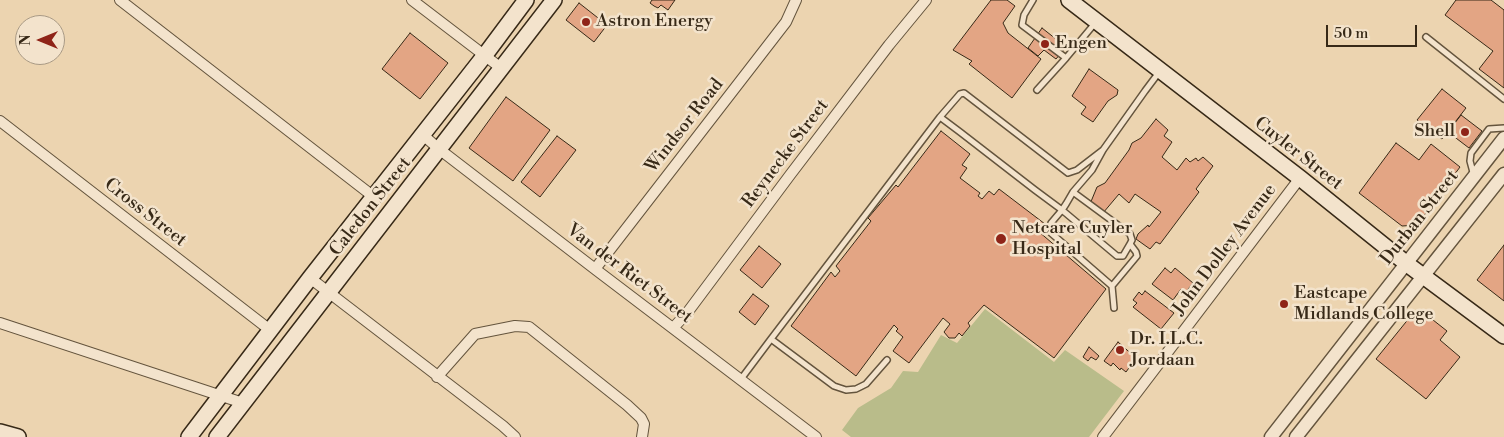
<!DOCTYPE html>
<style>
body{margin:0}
#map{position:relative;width:1504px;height:437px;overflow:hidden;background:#ecd4b0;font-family:"Libre Bodoni",serif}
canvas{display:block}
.north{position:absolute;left:15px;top:15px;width:50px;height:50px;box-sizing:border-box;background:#f3e3cc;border:1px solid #a89984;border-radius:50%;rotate:270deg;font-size:14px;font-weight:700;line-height:20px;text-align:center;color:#372917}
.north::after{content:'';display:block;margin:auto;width:18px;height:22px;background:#8f2418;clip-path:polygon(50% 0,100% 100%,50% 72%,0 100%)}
.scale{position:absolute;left:1326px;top:25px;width:91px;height:22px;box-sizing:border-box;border:2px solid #372917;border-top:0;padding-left:6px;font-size:15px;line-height:18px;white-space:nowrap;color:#372917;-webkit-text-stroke:4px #f3e3cc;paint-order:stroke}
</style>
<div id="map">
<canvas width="1504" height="437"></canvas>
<div class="north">N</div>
<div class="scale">50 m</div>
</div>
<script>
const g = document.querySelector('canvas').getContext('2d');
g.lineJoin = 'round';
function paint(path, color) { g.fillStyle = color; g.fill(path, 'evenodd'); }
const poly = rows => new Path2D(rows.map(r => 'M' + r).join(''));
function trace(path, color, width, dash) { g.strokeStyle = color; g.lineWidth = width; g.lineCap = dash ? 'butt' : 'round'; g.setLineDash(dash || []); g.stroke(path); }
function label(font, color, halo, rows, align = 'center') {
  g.font = font + ' "Libre Bodoni",serif'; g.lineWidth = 5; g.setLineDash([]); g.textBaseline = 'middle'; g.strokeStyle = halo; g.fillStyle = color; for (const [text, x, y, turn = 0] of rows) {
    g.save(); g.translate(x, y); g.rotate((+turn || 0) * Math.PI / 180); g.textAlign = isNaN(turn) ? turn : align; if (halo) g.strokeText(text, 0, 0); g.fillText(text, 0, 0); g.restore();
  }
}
const green = poly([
 [985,309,1054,362,1065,350,1124,391,1089,437,851,437,842,430,858,408,891,388,903,371,918,372,941,335,957,343]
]);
const building = poly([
 [652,0,675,0,668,10,661,5,658,8,654,6,650,3,652,0],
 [991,0,1007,0,1015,6,1003,23,1008,33,1041,59,1012,98,969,64,972,61,953,50,991,0],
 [1456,0,1491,0,1504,10,1504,88,1479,69,1493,51,1445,15,1456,0],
 [579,3,607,25,594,42,566,20,579,3],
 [1042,28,1066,47,1056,59,1044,50,1038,56,1028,48,1042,28],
 [410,33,448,63,420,99,382,69,410,33],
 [1089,69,1118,90,1117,95,1108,101,1093,122,1081,114,1086,107,1072,96,1089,69],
 [1442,89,1466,108,1442,139,1417,120,1442,89],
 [506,97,550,130,513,181,469,148,506,97],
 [1461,115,1482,131,1469,148,1448,132,1461,115],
 [1156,119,1168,130,1164,136,1172,142,1162,157,1177,170,1186,158,1190,162,1196,158,1198,161,1203,157,1213,166,1196,189,1199,192,1160,244,1156,242,1150,249,1136,239,1138,234,1148,225,1149,227,1161,212,1135,194,1129,203,1119,194,1103,213,1090,204,1097,187,1105,183,1129,150,1132,143,1141,138,1156,119],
 [941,131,970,154,962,165,967,168,960,178,980,193,978,196,982,199,989,191,994,195,999,189,1045,224,1038,231,1106,289,1054,358,984,305,968,323,970,326,962,336,959,333,955,338,949,338,944,332,950,324,943,318,909,363,893,351,903,337,896,331,898,329,894,325,856,376,791,326,831,272,835,277,840,271,836,266,871,221,868,218,896,185,898,187,941,131],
 [557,136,576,150,540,197,521,182,557,136],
 [1396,143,1419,160,1431,144,1460,167,1417,225,1402,226,1359,193,1396,143],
 [1504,245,1504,301,1477,280,1504,245],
 [759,246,781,264,762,288,740,270,759,246],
 [1165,268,1171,273,1175,268,1193,283,1185,293,1181,289,1173,300,1152,284,1165,268],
 [1145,291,1174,313,1161,329,1133,307,1137,303,1133,300,1139,292,1142,295,1145,291],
 [753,294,769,306,755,325,739,312,753,294],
 [1428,316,1447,331,1440,340,1460,357,1426,399,1376,359,1410,317,1428,316],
 [1118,342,1136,358,1126,372,1121,368,1120,370,1113,363,1111,366,1104,361,1118,342],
 [1089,347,1099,356,1096,360,1091,357,1088,361,1083,357,1089,347]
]);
const service = poly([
 [1033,0,1024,15,1022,25,1066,58,1037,90],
 [1426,37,1504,99],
 [1066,58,1096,22],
 [1103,150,1077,170,1068,173,964,93,960,94,940,117,960,132,1035,190,1062,210,1068,215,1117,256,1123,256,1130,244,1136,252,1137,256,1112,286,1051,233,1049,229,1051,223,1062,210,1066,204,1073,192,1092,170,1103,150,1145,91,1160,71],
 [1474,176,1470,161,1471,153,1489,129,1504,128],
 [1073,192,1130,234,1132,240,1130,244],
 [1112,286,1114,308],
 [887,360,866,384,856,389,846,390,834,386,771,339,940,117],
 [741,379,771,339]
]);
const minor = poly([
 [120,0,374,197],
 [412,0,501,68],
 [0,121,270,330],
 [423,135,439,149,595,269,816,437],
 [595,269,786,22,796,0],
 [310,278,503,426,515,437],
 [0,323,243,403],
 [673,328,687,313,790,175,889,45,926,0],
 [437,377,475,334,515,326,529,327,627,405,641,418,644,424,642,437],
 [1103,437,1300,178]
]);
const tertiary = poly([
 [1271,437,1504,138],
 [1296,437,1504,174]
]);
const secondary = poly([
 [1069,0,1300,178,1407,264,1504,336],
 [0,432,18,437],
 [189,437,310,278,485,55,526,0],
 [217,437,554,0]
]);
const markers = [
 [586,22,5,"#8f2418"],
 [1045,44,5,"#8f2418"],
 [1465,132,5,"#8f2418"],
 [1001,239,6,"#8f2418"],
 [1284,304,5,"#8f2418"],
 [1120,350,5,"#8f2418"]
];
const poiNames = [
 ["Astron Energy",596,22],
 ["Engen",1055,44],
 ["Shell",1455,132,"right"],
 ["Netcare Cuyler",1012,229],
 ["Hospital",1012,250],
 ["Eastcape",1294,294],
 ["Midlands College",1294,315],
 ["Dr. I.L.C.",1130,340],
 ["Jordaan",1130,361]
];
const streetNames = [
 ["Windsor Road",685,126,-52],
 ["Reynecke Street",786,154,-53],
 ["Cuyler Street",1298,154,38],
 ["Caledon Street",371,207,-52],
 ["Cross Street",145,213,38],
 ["Durban Street",1420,218,-52],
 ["John Dolley Avenue",1225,250,-53],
 ["Van der Riet Street",629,274,37]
];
paint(green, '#b9bc8a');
paint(building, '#e3a584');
trace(building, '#372917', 1);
trace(service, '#64543d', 8);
trace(minor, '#64543d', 12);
trace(tertiary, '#64543d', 15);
trace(secondary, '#372917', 18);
trace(service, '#f3e3cc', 5);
trace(minor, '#f3e3cc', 10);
trace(tertiary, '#f3e3cc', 12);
trace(secondary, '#f3e3cc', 15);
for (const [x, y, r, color] of markers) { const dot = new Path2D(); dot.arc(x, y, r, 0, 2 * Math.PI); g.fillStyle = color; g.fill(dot); trace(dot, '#f3e3cc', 2); }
label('18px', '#372917', '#f3e3cc', poiNames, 'left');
label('18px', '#372917', '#f3e3cc', streetNames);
</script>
